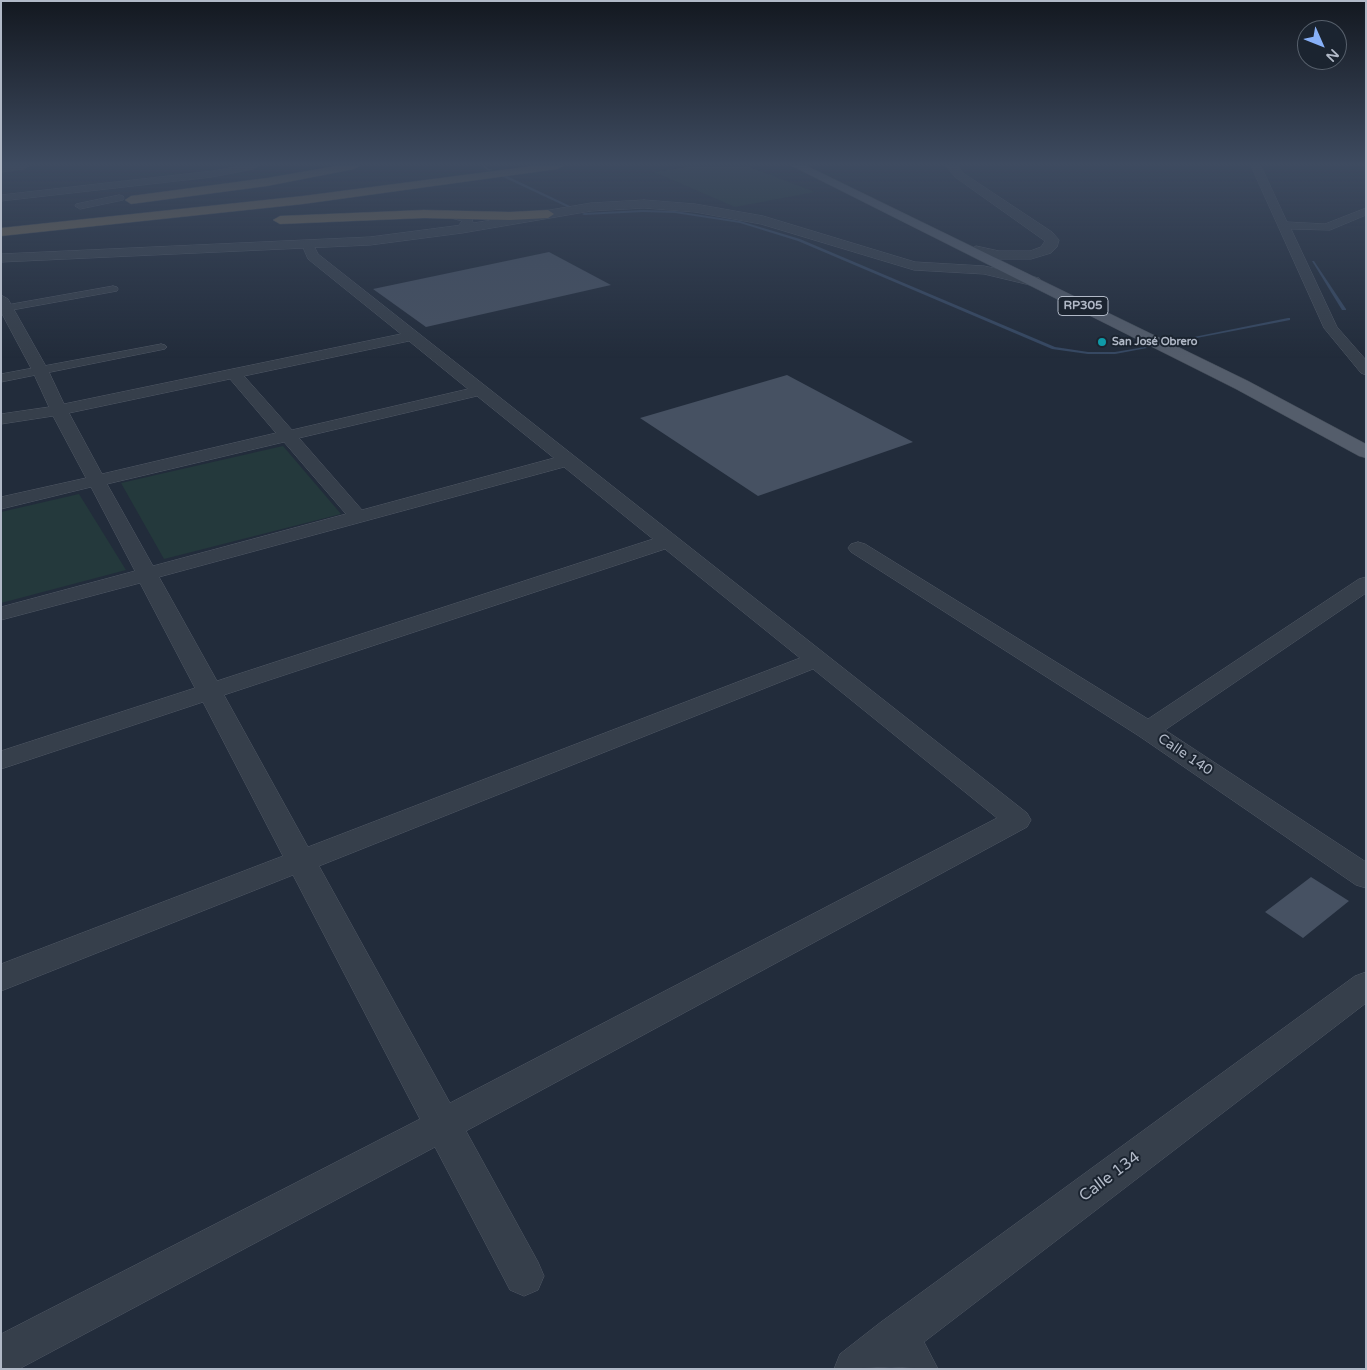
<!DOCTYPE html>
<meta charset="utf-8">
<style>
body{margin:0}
#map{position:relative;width:1367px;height:1370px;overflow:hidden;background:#222c3b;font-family:"Varela Round",sans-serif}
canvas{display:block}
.frame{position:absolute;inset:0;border:2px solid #b1b9c7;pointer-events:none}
.north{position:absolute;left:1297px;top:20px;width:50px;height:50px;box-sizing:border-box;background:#1b2430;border:1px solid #57606c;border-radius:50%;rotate:134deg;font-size:14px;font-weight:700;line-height:20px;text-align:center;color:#b1b9c7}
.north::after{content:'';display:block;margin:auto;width:18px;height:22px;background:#87b0f7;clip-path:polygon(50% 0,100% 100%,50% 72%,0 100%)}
</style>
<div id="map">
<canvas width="1367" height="1370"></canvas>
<div class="frame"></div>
<div class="north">N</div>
</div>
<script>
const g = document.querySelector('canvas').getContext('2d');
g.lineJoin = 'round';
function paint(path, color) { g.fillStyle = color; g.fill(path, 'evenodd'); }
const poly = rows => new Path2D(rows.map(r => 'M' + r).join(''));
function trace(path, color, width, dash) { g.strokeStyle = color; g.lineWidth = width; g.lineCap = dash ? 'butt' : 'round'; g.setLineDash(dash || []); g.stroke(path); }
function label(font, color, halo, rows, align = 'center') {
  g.font = font + ' "Varela Round",sans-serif'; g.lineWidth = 4; g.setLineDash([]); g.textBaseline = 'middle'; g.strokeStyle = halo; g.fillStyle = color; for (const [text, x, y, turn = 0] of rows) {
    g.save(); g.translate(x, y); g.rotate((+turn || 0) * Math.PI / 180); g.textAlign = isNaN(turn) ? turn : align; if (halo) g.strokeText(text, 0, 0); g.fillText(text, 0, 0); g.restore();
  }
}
const green = poly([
 [693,166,747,166,815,192,735,207,654,172],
 [283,446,341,514,164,559,121,483],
 [79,494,126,570,1,603,1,512]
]);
const stream = poly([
 [482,166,485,166,492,170,489,171,482,166],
 [503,175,505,175,570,206,567,207,503,177,503,175],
 [643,210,675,211,740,221,800,239,1055,347,1088,352,1115,352,1145,347,1147,348,1115,354,1088,354,1052,349,798,241,740,223,675,213,643,212,584,215,582,214,584,213,643,210],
 [1312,261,1314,261,1346,309,1346,310,1342,310,1312,261],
 [1288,318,1290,318,1290,320,1181,341,1179,340,1288,318]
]);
const building = poly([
 [549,252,611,285,426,327,373,289],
 [787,375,913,442,758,496,640,418],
 [1311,877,1349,901,1303,938,1265,912]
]);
const pedestrian = poly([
 [113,286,117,287,118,289,117,291,1,312,1,306,113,286],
 [161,344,165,345,167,347,165,349,1,382,1,374,161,344]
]);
const minor = poly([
 [1,166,29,166,24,169,1,172,1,166],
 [239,166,258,166,253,169,212,177,1,201,1,195,212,171,239,166],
 [1251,166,1261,166,1287,222,1325,224,1366,208,1366,215,1330,230,1291,229,1337,327,1366,360,1366,375,1361,373,1324,328,1251,166],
 [119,195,123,196,124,198,123,200,80,209,75,206,76,204,119,195],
 [448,211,472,217,473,224,466,231,458,231,456,229,462,221,444,216,442,214,444,212,448,211],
 [308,241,312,242,318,254,1027,813,1031,820,1027,827,466,1131,538,1262,544,1276,538,1290,524,1296,510,1290,435,1147,19,1369,1,1369,1,1334,420,1119,293,875,1,991,1,964,283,856,203,702,1,769,1,751,195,688,140,583,1,620,1,607,135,571,91,487,1,509,1,497,86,478,53,416,1,424,1,414,49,407,32,370,1,312,1,295,8,299,48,370,64,404,401,334,308,259,302,245,308,241],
 [409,341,468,389,292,430,244,376,409,341],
 [230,379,276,433,102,474,69,413,230,379],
 [477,396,554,458,362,510,299,438,477,396],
 [284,442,346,514,153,566,107,484,284,442],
 [564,467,653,539,217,681,159,577,564,467],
 [665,549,800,658,308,847,224,695,665,549],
 [813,669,997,818,450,1103,319,866,813,669],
 [858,542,865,544,1148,719,1359,579,1366,577,1366,593,1165,730,1366,862,1366,888,1356,885,1139,736,851,552,848,548,851,544,858,542],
 [1366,972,1366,1003,924,1342,938,1369,891,1367,834,1369,840,1354,881,1322,1355,976,1366,972]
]);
const tertiary = poly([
 [946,166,958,166,963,173,1052,232,1059,240,1057,247,1051,253,1031,259,999,259,971,253,969,250,976,246,999,251,1030,251,1041,247,1045,241,955,177,946,166],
 [644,200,695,204,763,216,915,262,984,266,1039,278,1042,281,1039,284,1034,286,984,274,914,270,761,224,695,212,644,208,591,211,462,233,370,245,1,262,1,254,370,237,462,225,591,203,644,200]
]);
const primary = poly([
 [792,166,807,166,1248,381,1366,444,1366,458,1359,456,1236,389,792,166]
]);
const motorway = poly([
 [336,166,360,166,354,169,267,186,131,204,125,200,131,196,267,178,336,166],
 [533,166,563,166,557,169,303,204,1,236,1,228,303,196,533,166],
 [424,210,510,212,548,210,554,214,548,218,510,220,424,218,280,224,273,220,280,216,424,210]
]);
const markers = [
 [1102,342,5,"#0f9aa8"]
];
const farPoinames = [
 ["San José Obrero",1112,342]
];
const shields = [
 [1083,306,50]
];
const shieldNames = [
 ["RP305",1083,306]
];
const streetNames = [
 ["Calle 140",1185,755,34]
];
const nearStreetnames = [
 ["Calle 134",1110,1177,-37]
];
paint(green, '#24393c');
paint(stream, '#364862');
paint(building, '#465162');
trace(pedestrian, '#515966', 1);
trace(minor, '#515966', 1);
trace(tertiary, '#515966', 1);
trace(primary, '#3f4854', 1);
trace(motorway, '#414956', 1);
paint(pedestrian, '#363f4b');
paint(minor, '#363f4b');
paint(tertiary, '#363f4b');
paint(primary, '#545d6b');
paint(motorway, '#716653');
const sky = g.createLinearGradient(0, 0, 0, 358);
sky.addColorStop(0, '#131820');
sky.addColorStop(0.46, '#3e4b60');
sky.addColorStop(1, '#3e4b6000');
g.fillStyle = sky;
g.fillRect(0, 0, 1367, 358);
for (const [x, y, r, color] of markers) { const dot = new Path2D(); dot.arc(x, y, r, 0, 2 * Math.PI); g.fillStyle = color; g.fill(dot); trace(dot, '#1b2430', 2); }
label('bold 11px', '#b1b9c7', '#1b2430', farPoinames, 'left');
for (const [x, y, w] of shields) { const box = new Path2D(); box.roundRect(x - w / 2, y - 9.5, w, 19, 4); g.fillStyle = '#1b2430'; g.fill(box); trace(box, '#b1b9c7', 1); }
label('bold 12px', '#b1b9c7', null, shieldNames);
label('14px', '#b1b9c7', '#1b2430', streetNames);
label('16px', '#b1b9c7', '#1b2430', nearStreetnames);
</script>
